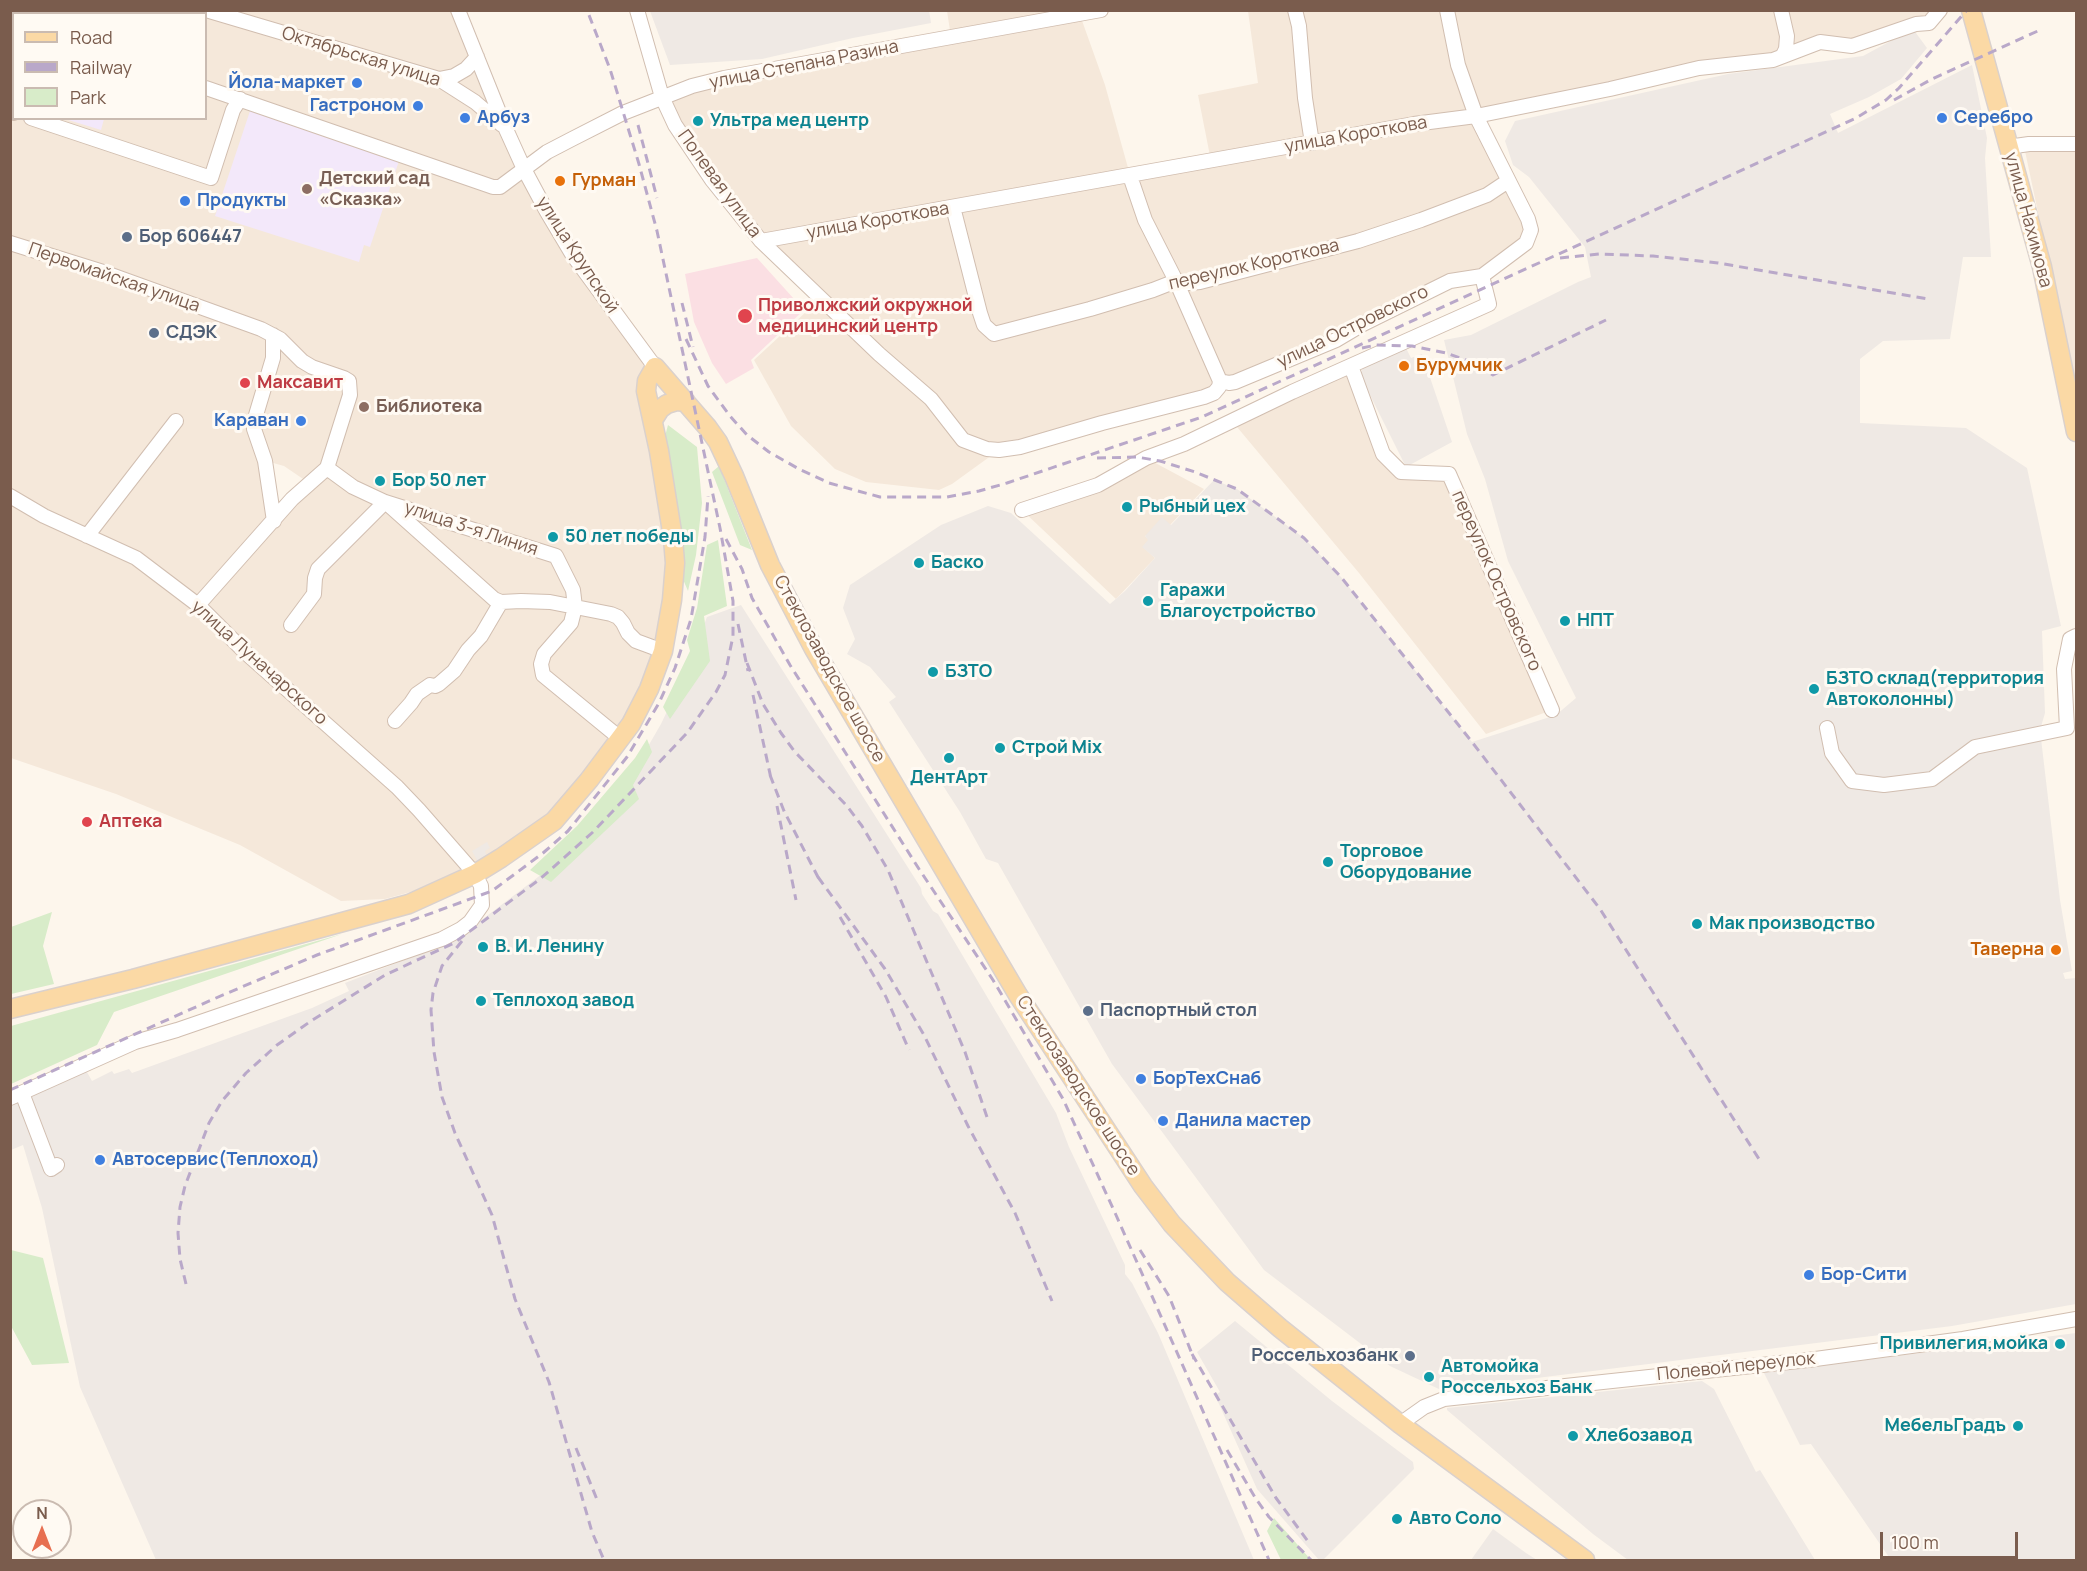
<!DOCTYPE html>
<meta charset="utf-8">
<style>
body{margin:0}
#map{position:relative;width:2087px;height:1571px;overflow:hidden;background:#fdf6ec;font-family:Manrope,sans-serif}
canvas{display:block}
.frame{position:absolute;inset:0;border:12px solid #7a5c4d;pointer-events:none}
.legend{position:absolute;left:12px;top:12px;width:195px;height:108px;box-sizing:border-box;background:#fffaf3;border:2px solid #cabbb1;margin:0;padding:8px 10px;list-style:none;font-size:18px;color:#7a5c4d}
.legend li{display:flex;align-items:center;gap:12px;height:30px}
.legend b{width:30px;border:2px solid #cabbb1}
.north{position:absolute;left:12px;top:1499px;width:60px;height:60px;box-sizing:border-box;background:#fffaf3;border:2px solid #cabbb1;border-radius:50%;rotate:0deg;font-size:16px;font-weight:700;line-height:24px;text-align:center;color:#7a5c4d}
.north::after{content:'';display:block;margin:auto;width:21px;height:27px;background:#e76f51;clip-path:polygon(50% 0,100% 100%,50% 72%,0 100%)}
.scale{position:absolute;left:1880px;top:1532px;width:138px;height:27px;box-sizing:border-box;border:3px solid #7a5c4d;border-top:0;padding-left:8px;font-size:18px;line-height:21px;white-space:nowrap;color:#7a5c4d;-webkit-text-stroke:4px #fffaf3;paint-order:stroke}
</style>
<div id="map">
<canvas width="2087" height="1571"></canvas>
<div class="frame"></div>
<ul class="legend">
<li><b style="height:8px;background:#fbd9a5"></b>Road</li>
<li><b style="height:8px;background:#b9a8c9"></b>Railway</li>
<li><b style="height:16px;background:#d8ecc9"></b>Park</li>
</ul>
<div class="north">N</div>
<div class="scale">100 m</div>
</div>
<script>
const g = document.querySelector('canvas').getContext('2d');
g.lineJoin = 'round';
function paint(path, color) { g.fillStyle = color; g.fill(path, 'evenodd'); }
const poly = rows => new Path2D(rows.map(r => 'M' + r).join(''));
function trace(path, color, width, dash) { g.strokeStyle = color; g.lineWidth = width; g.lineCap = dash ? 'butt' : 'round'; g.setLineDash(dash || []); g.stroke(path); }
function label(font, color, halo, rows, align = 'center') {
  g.font = font + ' Manrope,sans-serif'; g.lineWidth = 6; g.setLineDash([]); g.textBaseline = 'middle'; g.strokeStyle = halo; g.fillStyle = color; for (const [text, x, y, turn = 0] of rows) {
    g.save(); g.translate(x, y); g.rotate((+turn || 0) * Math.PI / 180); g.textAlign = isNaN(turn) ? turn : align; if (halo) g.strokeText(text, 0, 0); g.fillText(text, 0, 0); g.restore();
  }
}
const residential = poly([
 [10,11,458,11,524,169,645,354,673,538,657,671,573,800,501,858,429,887,385,899,341,901,240,845,116,794,11,758],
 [14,14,206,14,206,118,14,118],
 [266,461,284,466,309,483,273,519],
 [947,11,1101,11,1080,15,1105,85,1130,175,1211,161,1198,95,1258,83,1248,11,1940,11,1929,23,1852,46,1820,42,1783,55,1476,116,1531,230,1483,276,1460,278,1219,387,999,450,952,484,939,490,866,482,835,469,791,426,754,360,821,298,761,242,662,97,951,37],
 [2025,151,2076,152,2076,392],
 [1351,366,1383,454,1401,472,1449,474,1552,710,1486,734,1359,573,1232,421],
 [1146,458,1204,489,1170,525,1145,536,1149,540,1143,547,1155,558,1116,599,1022,510]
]);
const industrial = poly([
 [929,10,931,23,853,38,762,59,670,65,650,11],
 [1913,29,1927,48,1901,79,1869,97,1830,114,1838,133,1972,65,1987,138,1985,158,1991,257,1963,257,1950,339,1883,341,1860,359,1860,423,1966,428,2027,468,2061,626,2042,631,2045,713,2040,730,2060,900,2072,971,2063,973,2065,979,2076,978,2076,1304,1952,1326,1441,1390,1390,1366,1264,1270,1112,1064,998,863,986,859,960,812,889,702,896,697,870,667,847,654,855,639,843,608,850,585,941,525,988,506,1011,513,1110,604,1125,591,1155,558,1142,547,1148,540,1145,536,1162,517,1171,525,1214,480,1237,489,1304,538,1341,577,1472,742,1556,715,1576,698,1508,561,1485,479,1467,434,1444,340,1471,335,1578,282,1591,277,1585,247,1529,177,1513,165,1505,141,1515,121,1728,74,1863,56],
 [1406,348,1411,358,1422,354,1452,442,1406,467,1360,375,1363,367],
 [741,605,921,888,922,894,933,911,938,914,1056,1113,1069,1147,1125,1265,1125,1274,1132,1283,1158,1333,1254,1560,156,1560,80,1387,42,1208,23,1145,11,1150,10,1098,83,1065,92,1081,112,1071,114,1074,129,1069,132,1073,312,1008,349,991,345,983,412,957,467,931,542,874,632,774,661,724,687,669,707,617],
 [487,842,490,848,485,851,487,857,478,862,472,851],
 [1235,1321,1332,1401,1413,1462,1414,1469,1323,1560,1319,1560,1257,1489,1215,1395,1220,1392,1197,1352],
 [2076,1333,2076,1560,1891,1560,1811,1444,1800,1445,1764,1373],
 [1702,1381,1714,1389,1756,1472,1760,1470,1815,1560,1628,1560,1593,1534,1447,1410,1447,1408],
 [1493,1529,1526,1553,1537,1560,1471,1560]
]);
const education = poly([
 [11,10,135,10,135,11,134,14,14,14,13,101,10,100],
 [251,108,400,158,370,247,364,245,359,262,215,216],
 [65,119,104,118,104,119,101,130]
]);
const medical = poly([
 [757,258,804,310,751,360,754,368,726,384,712,363,694,322,685,274]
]);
const green = poly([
 [668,425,697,447,702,503,696,555,688,591,679,570,664,440],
 [719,466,752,550,740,545,712,472],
 [718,540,727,606,704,616,710,661,670,719,663,707,690,651,687,640,697,608,707,545],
 [647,739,652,752,633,785,639,799,551,882,530,870,577,826,635,758],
 [52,912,43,946,54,984,11,994,11,927],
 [342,934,114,1012,97,1045,11,1084,11,1026],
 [11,1250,43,1258,69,1363,32,1365,11,1326],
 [1274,1518,1311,1560,1281,1560,1267,1531]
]);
const minor = poly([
 [206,10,439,79,475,102,502,125],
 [458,10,505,127,524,169,547,212,572,254,655,367],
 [637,10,662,97,675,125,712,180,761,241,879,354,931,399,963,440,987,449,999,450,1020,447,1102,423,1204,397,1214,393,1219,387,1220,381],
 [1295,10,1299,26,1305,98,1312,143],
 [1781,10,1787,36,1786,49,1783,55],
 [141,14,142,10],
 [439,79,454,76,466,69,477,57],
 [206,88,493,187,500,187,547,152,572,139,623,113,692,86,724,78,1101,10],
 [10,112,14,113],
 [31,118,211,178,233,110,240,99],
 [2008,147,2029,144,2076,144],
 [1130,176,1145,220,1176,281,1220,381],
 [953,207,980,313,984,325,994,334,1090,309,1153,290,1176,281,1190,283,1200,282,1358,241,1421,220,1487,195,1508,181],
 [761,241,1414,124,1476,116,1610,89,1699,68,1773,60,1820,42,1852,46,1916,24,1929,23,1940,10],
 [10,243,103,272,261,329,280,339,302,361,312,367,344,378,349,381,350,395,327,468,292,499,198,605],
 [273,335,273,358,256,415,254,429,265,461,274,521],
 [1351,366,1383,454,1401,472,1449,474,1552,710],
 [1220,381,1229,383,1235,382,1336,340,1363,324,1450,281,1482,276,1526,243,1531,230,1528,219,1476,116,1458,65,1447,10],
 [327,468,353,487,385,502,556,556,573,590,575,607,571,623,544,654,541,664,543,675,621,739],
 [10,496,44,516,136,558,198,605,246,653,397,787,419,810,475,874,481,886,482,905,470,922,461,929,442,939,177,1030,135,1042,10,1098],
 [390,506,494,599,501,602],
 [1022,510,1098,485,1146,458,1184,444,1292,392,1489,304,1482,276],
 [87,536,176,421],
 [501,602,521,601,550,602,611,614,618,617,623,623,628,633,636,641,663,651],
 [291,625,314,594,315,578,318,569,385,502],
 [395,721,411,703,417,694,430,685,435,686,439,684,454,671,468,650,481,636,501,602],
 [1827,728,1832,753,1852,781,1884,785,1932,779,1975,747,2067,728,2064,669,2070,639,2076,636],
 [22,1093,51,1169,57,1165],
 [1400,1424,1424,1407,1444,1399,1808,1360,1963,1339,2076,1319]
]);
const major = poly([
 [1971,10,2042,267,2076,432],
 [653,420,660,409,667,404,677,401,686,402],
 [10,1009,133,979,409,904,475,874,501,858,554,821,589,780,631,724,649,689,663,651,672,600,675,563,673,538,659,451,646,391,647,381,655,367,708,428,718,442,734,476,770,565,814,649,1018,995,1143,1186,1172,1224,1227,1282,1280,1328,1400,1424,1585,1560]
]);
const rail = poly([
 [1894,100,1932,79,2040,30],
 [638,125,657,198],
 [1560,258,1599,254,1653,256,1718,263,1928,299],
 [682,303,693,347],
 [686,339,708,386,730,416,747,435,769,452,799,469,829,483,880,497,947,497,979,491,1007,483,1202,417,1856,118,1886,100,1899,88,1967,10],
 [1362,348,1376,345,1412,346,1446,353,1469,361,1493,375,1606,320],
 [1097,458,1137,457,1160,461,1195,472,1237,489,1304,538,1341,577,1472,742,1600,909,1759,1159],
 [726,539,742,569,752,598,790,665,919,869,993,980,1063,1099,1116,1215,1269,1560],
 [738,624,748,671],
 [747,663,763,704,781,733,795,752,847,806,862,826,888,870,965,1052,988,1120],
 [753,695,772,783],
 [770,775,784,811,821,883],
 [777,806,796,900],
 [818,877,885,969,924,1035,968,1126,1015,1213,1052,1301],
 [840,917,886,997,909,1050],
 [462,941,442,966,433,993,431,1010,434,1052,442,1097,455,1133,492,1215,515,1299,549,1382,592,1532,604,1560],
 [10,1090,216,998,317,955,492,891,543,853,568,831,627,757,659,703,675,668,691,619,705,537,708,496],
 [1140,1250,1169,1296,1194,1359],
 [186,1284,180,1259,178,1233,180,1207,185,1186,209,1123,222,1101,246,1073,277,1045,311,1021,385,975,454,943,540,879,593,832,687,733,716,692,725,675,733,636,733,601,720,528,657,231,639,164,610,69,587,10],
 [1192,1354,1276,1498,1310,1544],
 [576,1448,598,1502],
 [1227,1450,1256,1499,1269,1517,1311,1560]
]);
const markers = [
 [357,83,6,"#3f7fe0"],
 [418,106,6,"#3f7fe0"],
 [465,118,6,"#3f7fe0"],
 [1942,118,6,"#3f7fe0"],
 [698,121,6,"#0f9aa8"],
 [560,181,6,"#e8710a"],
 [307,189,6,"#8d6e63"],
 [185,201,6,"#3f7fe0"],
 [127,237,6,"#5c6f8a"],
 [745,316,8,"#e0444e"],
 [154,333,6,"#5c6f8a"],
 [1404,366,6,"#e8710a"],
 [245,383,6,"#e0444e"],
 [364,407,6,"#8d6e63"],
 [301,421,6,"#3f7fe0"],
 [380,481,6,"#0f9aa8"],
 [1127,507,6,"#0f9aa8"],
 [553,537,6,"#0f9aa8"],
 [919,563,6,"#0f9aa8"],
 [1148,601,6,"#0f9aa8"],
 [1565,621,6,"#0f9aa8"],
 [933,672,6,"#0f9aa8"],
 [1814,689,6,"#0f9aa8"],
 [1000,748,6,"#0f9aa8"],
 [949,758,6,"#0f9aa8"],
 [87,822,6,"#e0444e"],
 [1328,862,6,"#0f9aa8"],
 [1697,924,6,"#0f9aa8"],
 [483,947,6,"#0f9aa8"],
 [2056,950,6,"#e8710a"],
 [481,1001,6,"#0f9aa8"],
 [1088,1011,6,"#5c6f8a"],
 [1141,1079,6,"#3f7fe0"],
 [1163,1121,6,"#3f7fe0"],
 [100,1160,6,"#3f7fe0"],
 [1809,1275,6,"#3f7fe0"],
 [2060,1344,6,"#0f9aa8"],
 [1410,1356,6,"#5c6f8a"],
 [1429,1377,6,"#0f9aa8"],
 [2018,1426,6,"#0f9aa8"],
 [1573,1436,6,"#0f9aa8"],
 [1397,1519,6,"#0f9aa8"]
];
const streetNames = [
 ["Октябрьская улица",361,57,17],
 ["улица Степана Разина",804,65,-11],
 ["улица Короткова",1356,135,-10],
 ["Полевая улица",719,184,54],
 ["улица Нахимова",2028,220,75],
 ["улица Короткова",878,221,-10],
 ["улица Крупской",577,255,57],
 ["переулок Короткова",1254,265,-13],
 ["Первомайская улица",114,278,19],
 ["улица Островского",1353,327,-26],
 ["улица 3-я Линия",471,529,18],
 ["переулок Островского",1496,581,66],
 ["улица Луначарского",259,663,42],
 ["Стеклозаводское шоссе",829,669,61],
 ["Стеклозаводское шоссе",1078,1086,57],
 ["Полевой переулок",1736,1367,-6]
];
const shopNames = [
 ["Йола-маркет",345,83,"right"],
 ["Гастроном",406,106,"right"],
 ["Арбуз",477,118],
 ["Серебро",1954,118],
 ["Продукты",197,201],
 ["Караван",289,421,"right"],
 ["БорТехСнаб",1153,1079],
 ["Данила мастер",1175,1121],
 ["Автосервис(Теплоход)",112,1160],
 ["Бор-Сити",1821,1275]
];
const cultureNames = [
 ["Ультра мед центр",710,121],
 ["Бор 50 лет",392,481],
 ["Рыбный цех",1139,507],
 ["50 лет победы",565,537],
 ["Баско",931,563],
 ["Гаражи",1160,591],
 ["Благоустройство",1160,612],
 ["НПТ",1577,621],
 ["БЗТО",945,672],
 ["БЗТО склад(территория",1826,679],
 ["Автоколонны)",1826,700],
 ["Строй Mix",1012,748],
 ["ДентАрт",949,778,"center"],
 ["Торговое",1340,852],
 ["Оборудование",1340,873],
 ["Мак производство",1709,924],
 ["В. И. Ленину",495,947],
 ["Теплоход завод",493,1001],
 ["Привилегия,мойка",2048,1344,"right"],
 ["Автомойка",1441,1367],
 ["Россельхоз Банк",1441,1388],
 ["МебельГрадъ",2006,1426,"right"],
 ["Хлебозавод",1585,1436],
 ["Авто Соло",1409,1519]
];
const educationNames = [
 ["Детский сад",319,179],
 ["«Сказка»",319,200],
 ["Библиотека",376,407]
];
const foodNames = [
 ["Гурман",572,181],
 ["Бурумчик",1416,366],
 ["Таверна",2044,950,"right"]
];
const serviceNames = [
 ["Бор 606447",139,237],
 ["СДЭК",166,333],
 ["Паспортный стол",1100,1011],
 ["Россельхозбанк",1398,1356,"right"]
];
const healthNames = [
 ["Приволжский окружной",758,306],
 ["медицинский центр",758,327],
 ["Максавит",257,383],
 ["Аптека",99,822]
];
paint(residential, '#f5e8da');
paint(industrial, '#efe9e4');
paint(education, '#f3e8fa');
paint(medical, '#fbdfe3');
paint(green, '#d8ecc9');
trace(minor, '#d1beb0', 16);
trace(major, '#dad1cd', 21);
trace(minor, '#fff', 14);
trace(major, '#fbd9a5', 18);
trace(rail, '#b9a8c9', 3, [9, 6]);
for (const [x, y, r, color] of markers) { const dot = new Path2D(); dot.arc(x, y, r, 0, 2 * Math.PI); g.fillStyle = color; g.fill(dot); trace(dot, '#fffaf3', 2); }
label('18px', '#7a5c4d', '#fffaf3', streetNames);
label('bold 18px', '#366cbe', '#fffaf3', shopNames, 'left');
label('bold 18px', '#0d838f', '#fffaf3', cultureNames, 'left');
label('bold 18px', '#785e54', '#fffaf3', educationNames, 'left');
label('bold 18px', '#c56008', '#fffaf3', foodNames, 'left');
label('bold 18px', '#4e5e75', '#fffaf3', serviceNames, 'left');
label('bold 18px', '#be3a42', '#fffaf3', healthNames, 'left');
</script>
